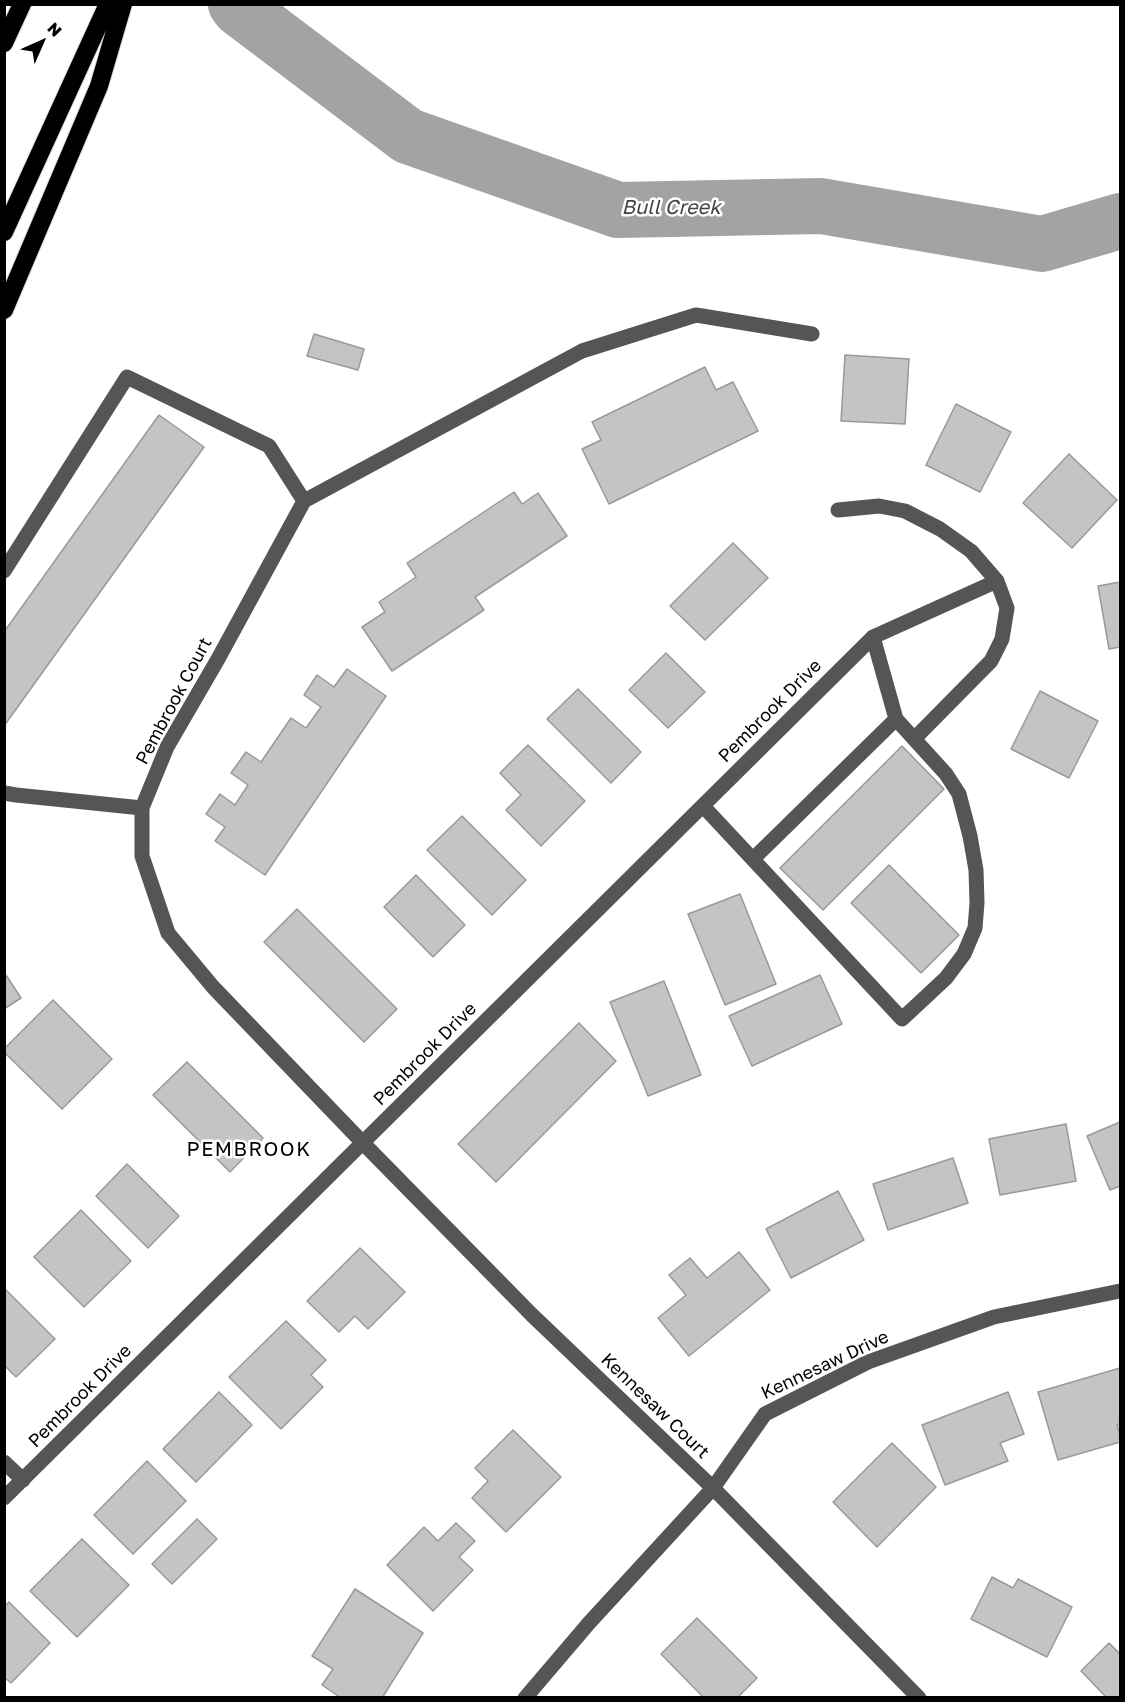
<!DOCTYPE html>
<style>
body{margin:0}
#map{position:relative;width:1125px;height:1702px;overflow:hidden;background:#fff;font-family:"Golos Text",sans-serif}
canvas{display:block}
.frame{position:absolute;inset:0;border:6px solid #000;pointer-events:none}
.north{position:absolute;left:12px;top:12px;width:60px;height:60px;-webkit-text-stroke:4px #fff;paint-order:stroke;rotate:45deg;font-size:16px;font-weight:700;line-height:24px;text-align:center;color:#000}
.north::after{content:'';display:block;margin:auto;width:21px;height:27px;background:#000;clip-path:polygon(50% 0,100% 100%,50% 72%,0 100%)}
</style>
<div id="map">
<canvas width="1125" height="1702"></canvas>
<div class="frame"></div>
<div class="north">N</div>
</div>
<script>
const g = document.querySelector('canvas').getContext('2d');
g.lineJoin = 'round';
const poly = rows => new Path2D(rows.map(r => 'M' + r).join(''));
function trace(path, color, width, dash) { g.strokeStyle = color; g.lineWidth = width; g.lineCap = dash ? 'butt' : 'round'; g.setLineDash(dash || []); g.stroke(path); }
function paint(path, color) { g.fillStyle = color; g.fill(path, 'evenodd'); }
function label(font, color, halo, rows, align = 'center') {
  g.font = font + ' "Golos Text",sans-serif'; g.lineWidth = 5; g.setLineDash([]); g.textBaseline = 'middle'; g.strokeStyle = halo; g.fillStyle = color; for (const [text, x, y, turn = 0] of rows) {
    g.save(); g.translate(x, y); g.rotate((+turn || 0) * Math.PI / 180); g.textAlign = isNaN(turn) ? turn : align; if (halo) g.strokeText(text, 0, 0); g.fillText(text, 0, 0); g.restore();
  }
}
const river = poly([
 [236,4,240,9,408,136,618,210,821,206,1042,244,1120,221]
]);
const building = poly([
 [314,334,364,349,358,370,307,356,314,334],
 [845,355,909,359,905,424,841,421,845,355],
 [705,367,716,390,733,382,758,431,609,504,582,449,601,440,592,422,705,367],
 [956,404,1011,432,980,492,926,465,956,404],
 [159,415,204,447,4,726,4,632,159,415],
 [1069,454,1117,500,1072,548,1023,503,1069,454],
 [514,492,522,504,538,493,567,536,475,597,484,610,392,671,362,627,385,612,379,602,416,577,407,563,514,492],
 [733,543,768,578,705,640,670,606,733,543],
 [1120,582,1120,647,1109,649,1098,586,1120,582],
 [666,653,705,692,668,728,629,690,666,653],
 [347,669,386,696,265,875,215,841,225,827,206,814,220,794,235,805,248,785,231,773,246,752,261,762,291,718,306,728,321,707,304,695,317,675,334,687,347,669],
 [578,689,641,752,611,783,547,719,578,689],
 [1040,691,1098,721,1069,778,1011,749,1040,691],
 [528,745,585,801,541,846,506,810,521,795,500,773,528,745],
 [902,746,944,789,823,910,780,868,902,746],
 [462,816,526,880,492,915,427,850,462,816],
 [889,865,959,935,921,973,851,903,889,865],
 [416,875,465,925,433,957,384,907,416,875],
 [740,894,776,984,725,1005,688,914,740,894],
 [297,909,397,1009,364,1042,264,942,297,909],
 [4,972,21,998,4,1009,4,972],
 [820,975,842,1024,752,1066,729,1016,820,975],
 [664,981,701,1075,648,1096,610,1002,664,981],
 [53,1000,112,1059,62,1109,4,1052,4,1049,53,1000],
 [579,1023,616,1061,496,1182,458,1144,579,1023],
 [187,1062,263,1138,230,1172,153,1095,187,1062],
 [1120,1122,1120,1186,1110,1190,1087,1136,1120,1122],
 [1066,1124,1076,1181,1000,1195,989,1139,1066,1124],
 [953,1158,968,1203,888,1230,873,1184,953,1158],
 [127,1164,179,1216,148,1248,96,1196,127,1164],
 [838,1191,864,1240,791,1278,766,1229,838,1191],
 [81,1210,131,1261,84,1307,34,1257,81,1210],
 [360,1248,405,1292,368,1329,355,1316,339,1332,307,1301,360,1248],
 [739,1252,770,1290,689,1356,658,1318,686,1295,669,1275,690,1258,707,1278,739,1252],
 [4,1288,55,1339,16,1377,4,1365,4,1288],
 [286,1321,326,1360,311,1375,323,1387,281,1429,229,1377,286,1321],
 [1120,1368,1120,1424,1117,1425,1120,1435,1120,1442,1058,1460,1038,1392,1120,1368],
 [219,1392,252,1425,196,1482,163,1449,219,1392],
 [1008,1392,1024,1434,1000,1443,1008,1461,945,1485,922,1425,1008,1392],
 [513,1430,561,1477,506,1532,472,1498,488,1481,475,1468,513,1430],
 [892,1443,936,1487,877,1547,833,1502,892,1443],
 [147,1461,186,1501,133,1554,94,1515,147,1461],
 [197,1519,217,1539,172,1584,152,1564,197,1519],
 [456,1523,475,1541,459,1557,473,1570,433,1611,387,1565,424,1527,438,1541,456,1523],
 [82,1539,129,1585,77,1637,30,1591,82,1539],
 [992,1577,1013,1588,1018,1579,1072,1607,1047,1657,971,1619,992,1577],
 [355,1589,423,1633,382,1698,341,1698,322,1685,333,1669,312,1656,355,1589],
 [9,1602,50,1643,11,1683,4,1677,4,1607,9,1602],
 [697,1618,757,1678,737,1698,704,1698,661,1654,697,1618],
 [1109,1643,1120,1654,1120,1698,1107,1698,1081,1671,1109,1643]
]);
const minor = poly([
 [304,501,218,659,167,747,142,808,142,856,168,933,213,987,363,1143,532,1315,713,1488,919,1698],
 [304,501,582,351,696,315,812,334],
 [838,510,879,506,905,511,940,529,971,551,997,581,1007,608,1002,639,991,661,914,739],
 [4,571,127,377,269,446,304,501],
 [873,637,896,719],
 [4,793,16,795,142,808],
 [703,806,902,1019,946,978,964,954,975,928,977,903,976,870,970,836,959,794,946,774,896,719,753,859],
 [4,1462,23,1480],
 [4,1498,873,637,997,581],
 [525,1698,589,1623,713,1488,765,1414,868,1362,994,1317,1120,1291]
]);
const highway = poly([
 [4,43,22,4],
 [4,232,108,4],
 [4,310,99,86,123,4]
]);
const streetNames = [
 ["Pembrook Court",174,701,-62],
 ["Pembrook Drive",770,711,-45],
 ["Pembrook Drive",425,1054,-45],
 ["Kennesaw Drive",825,1365,-25],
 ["Pembrook Drive",80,1396,-45],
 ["Kennesaw Court",655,1406,44]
];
const waterNames = [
 ["Bull Creek",671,208]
];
const neighbourhoodNames = [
 ["PEMBROOK",249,1150]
];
trace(river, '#a3a3a3', 56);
paint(building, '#c4c4c4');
trace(building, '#999', 1.5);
trace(highway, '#dbdbdb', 20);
trace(minor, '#555', 15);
trace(highway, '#000', 18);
label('18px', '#000', '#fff', streetNames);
label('italic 20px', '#444', '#fff', waterNames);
g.letterSpacing = '1.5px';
label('20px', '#000', '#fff', neighbourhoodNames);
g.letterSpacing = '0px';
</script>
